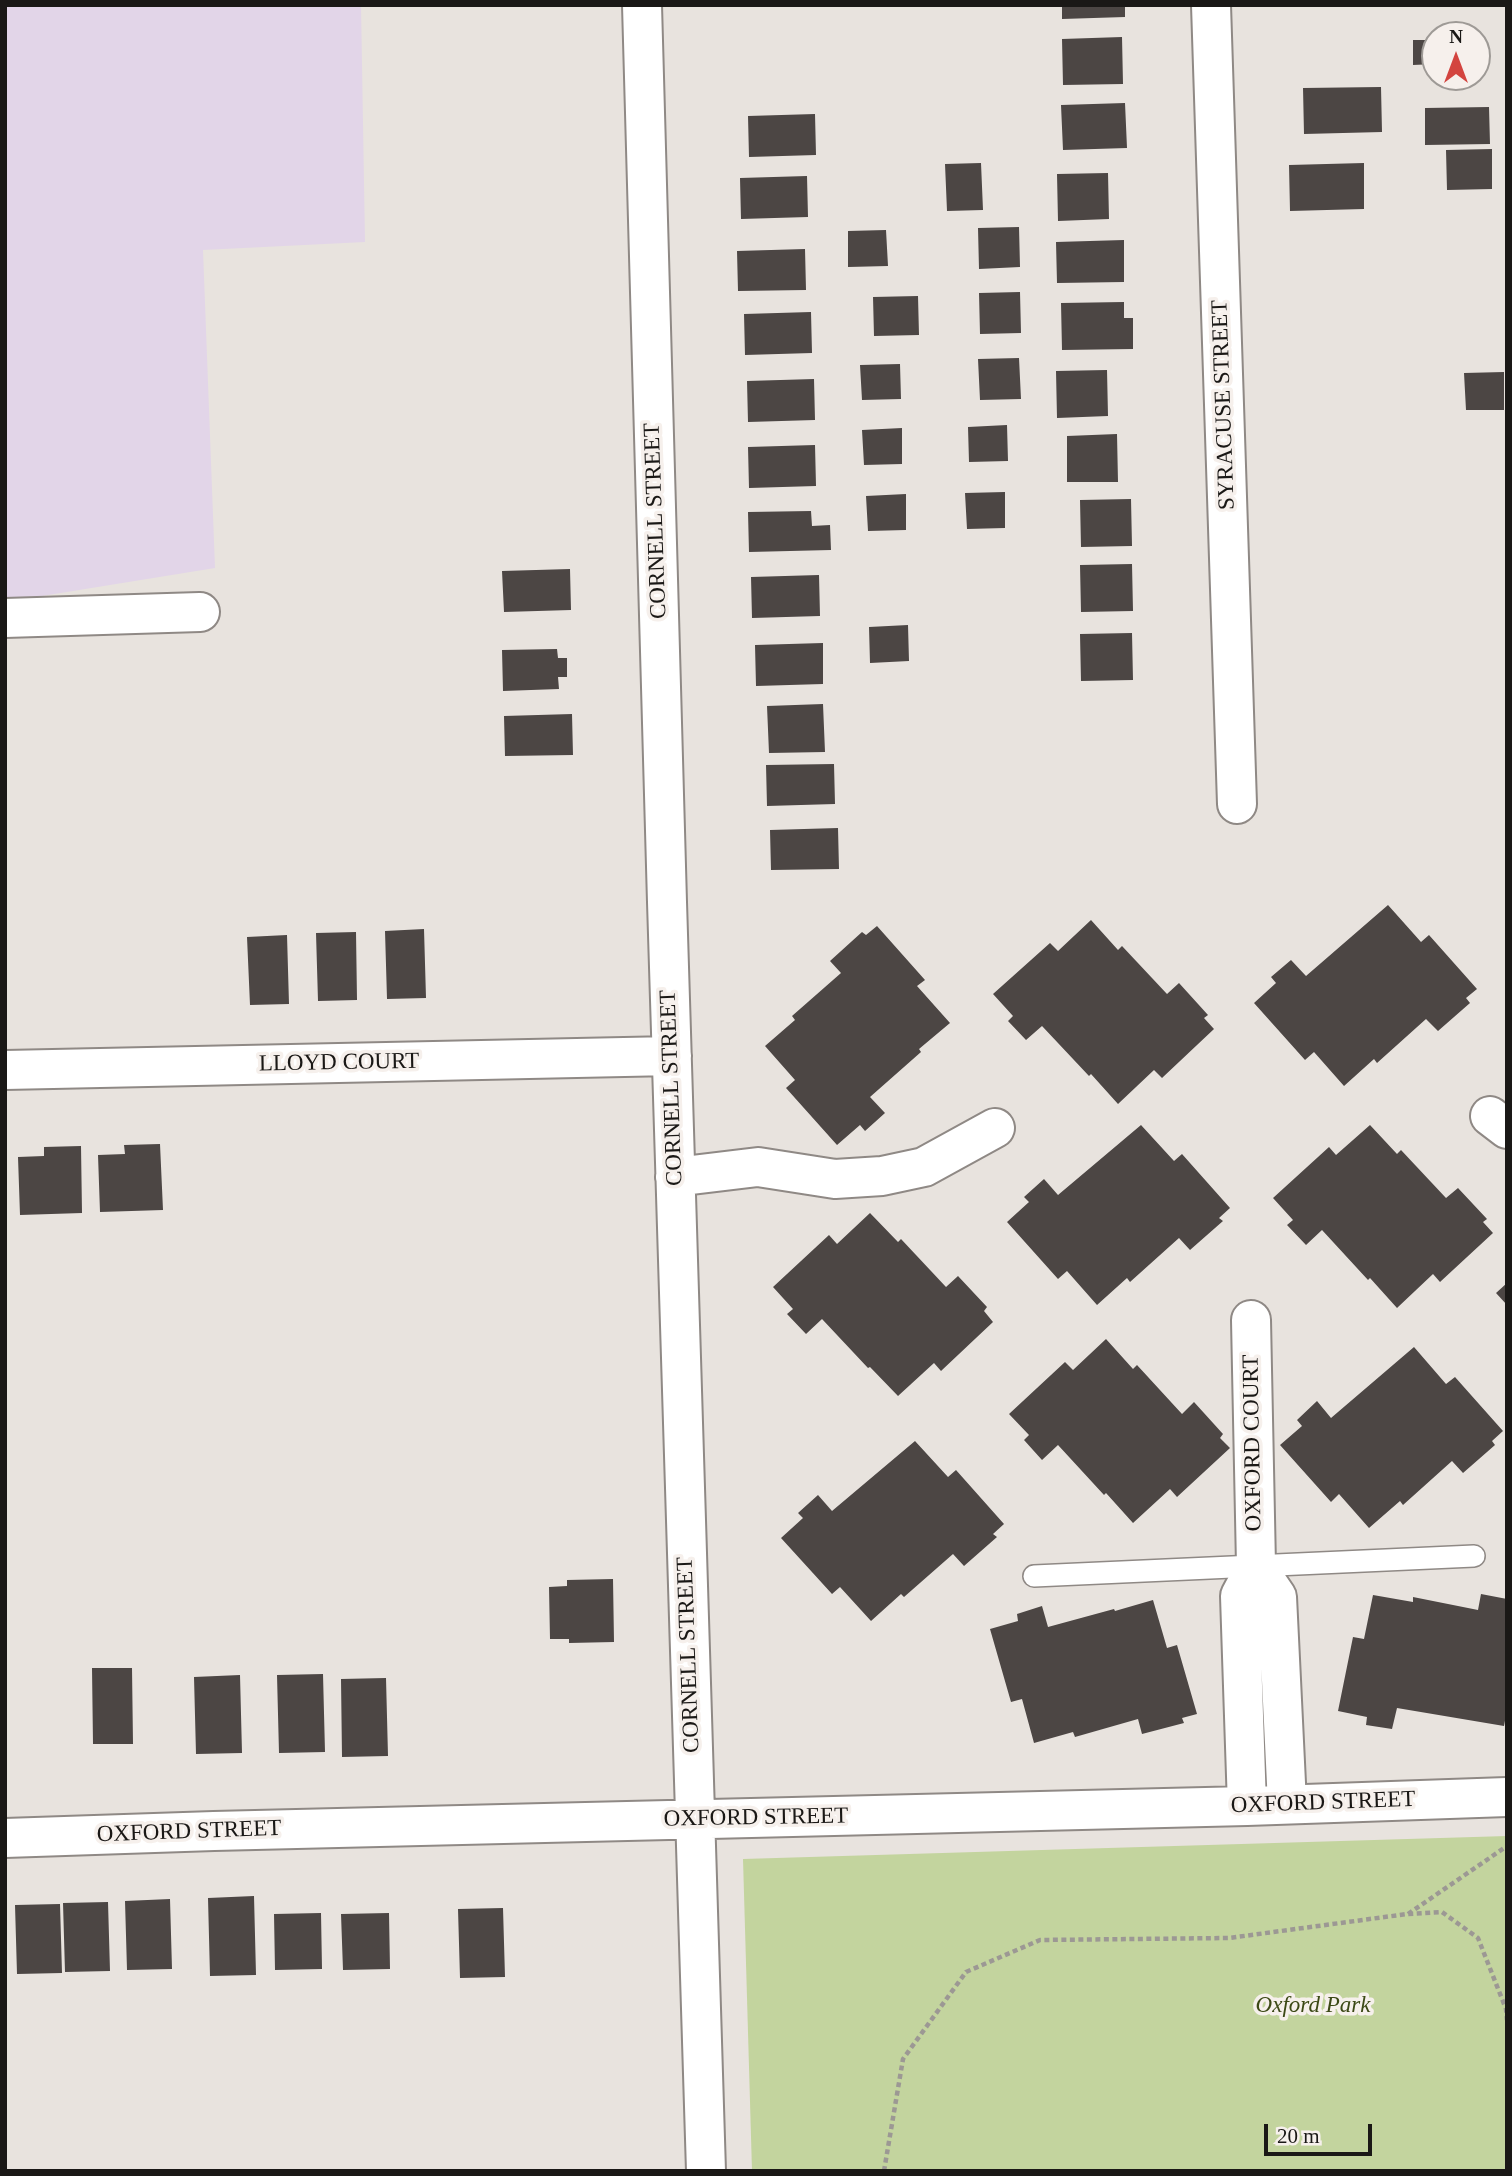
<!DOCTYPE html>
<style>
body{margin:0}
#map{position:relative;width:1512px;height:2176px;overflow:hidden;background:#e8e3de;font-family:Georgia,serif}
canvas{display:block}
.frame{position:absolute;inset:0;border:7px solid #1a1816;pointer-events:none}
.north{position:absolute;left:1421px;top:21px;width:70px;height:70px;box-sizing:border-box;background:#f6f0ec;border:2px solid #9e9a96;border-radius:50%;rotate:0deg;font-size:19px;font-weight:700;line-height:28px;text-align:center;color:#1a1816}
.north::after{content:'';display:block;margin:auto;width:24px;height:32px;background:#d3443f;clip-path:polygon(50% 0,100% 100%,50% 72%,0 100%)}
.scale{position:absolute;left:1264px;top:2124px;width:108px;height:32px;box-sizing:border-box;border:4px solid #1a1816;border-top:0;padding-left:9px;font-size:21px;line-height:24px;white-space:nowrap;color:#1a1816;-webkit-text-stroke:5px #f6f0ec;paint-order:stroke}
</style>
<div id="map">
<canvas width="1512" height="2176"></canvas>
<div class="frame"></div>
<div class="north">N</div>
<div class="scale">20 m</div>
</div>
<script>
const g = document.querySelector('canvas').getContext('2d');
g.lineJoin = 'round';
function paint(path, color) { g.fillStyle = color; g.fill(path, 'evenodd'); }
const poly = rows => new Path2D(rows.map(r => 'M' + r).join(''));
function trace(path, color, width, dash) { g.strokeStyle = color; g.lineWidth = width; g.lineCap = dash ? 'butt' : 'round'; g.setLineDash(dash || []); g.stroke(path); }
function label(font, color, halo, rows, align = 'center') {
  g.font = font + ' Georgia,serif'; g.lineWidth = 7; g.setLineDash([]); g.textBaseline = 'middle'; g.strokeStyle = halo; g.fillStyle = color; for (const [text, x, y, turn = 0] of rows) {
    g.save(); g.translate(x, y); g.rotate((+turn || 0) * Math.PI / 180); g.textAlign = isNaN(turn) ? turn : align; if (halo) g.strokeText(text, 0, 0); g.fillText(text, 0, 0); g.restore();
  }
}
const commercial = poly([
 [5,5,361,5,365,242,203,250,215,568,5,602]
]);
const green = poly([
 [1507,1836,1507,2171,752,2171,743,1859]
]);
const building = poly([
 [1062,5,1125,5,1125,17,1062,19],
 [1122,37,1123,84,1063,85,1062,39],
 [1413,40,1435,40,1435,64,1413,65],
 [1381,87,1382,132,1304,134,1303,88],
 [1125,103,1127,148,1063,150,1061,105],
 [1489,107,1490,144,1425,145,1425,108],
 [815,114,816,155,749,157,748,116],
 [1492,149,1492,189,1447,190,1446,150],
 [981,163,983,210,947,211,945,164],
 [1364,163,1364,209,1290,211,1289,165],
 [1108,173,1109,219,1058,221,1057,174],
 [807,176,808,217,741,219,740,178],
 [1019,227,1020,267,979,269,978,228],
 [886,230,888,266,848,267,848,231],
 [1124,240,1124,282,1057,283,1056,242],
 [805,249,806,290,738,291,737,251],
 [1020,292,1021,333,980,334,979,293],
 [918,296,919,335,874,336,873,297],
 [1124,302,1124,318,1133,318,1133,349,1062,350,1061,303],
 [811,312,812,353,745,355,744,314],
 [1019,358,1021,399,980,400,978,359],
 [900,364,901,399,862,400,860,365],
 [1107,370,1108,416,1057,418,1056,371],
 [1504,372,1504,410,1466,410,1464,373],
 [814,379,815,420,748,422,747,381],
 [1007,425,1008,461,969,462,968,427],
 [902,428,902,464,864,465,862,430],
 [1117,434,1118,482,1067,482,1067,436],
 [815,445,816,486,749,488,748,447],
 [1005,492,1005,528,967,529,965,493],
 [906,494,906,530,868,531,866,496],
 [1131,499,1132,546,1081,547,1080,500],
 [811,511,812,526,830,525,831,550,749,552,748,512],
 [1132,564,1133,611,1081,612,1080,565],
 [570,569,571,610,504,612,502,571],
 [819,575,820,616,752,618,751,577],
 [908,625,909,661,870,663,869,627],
 [1132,633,1133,680,1081,681,1080,634],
 [823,643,823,684,756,686,755,645],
 [557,649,558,658,567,658,567,677,558,677,559,689,503,691,502,650],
 [823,704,825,752,769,753,767,706],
 [572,714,573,755,505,756,504,716],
 [834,764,835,804,767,806,766,765],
 [838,828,839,869,771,870,770,830],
 [1388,905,1421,942,1429,935,1477,989,1466,998,1470,1003,1438,1031,1426,1019,1377,1063,1374,1059,1344,1086,1314,1052,1305,1060,1254,1003,1276,983,1271,977,1291,960,1306,976],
 [1091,920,1118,950,1122,946,1167,994,1179,983,1208,1015,1204,1018,1214,1029,1162,1078,1154,1070,1118,1104,1091,1074,1089,1076,1042,1026,1026,1040,1008,1021,1013,1016,993,994,1050,943,1058,951],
 [877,926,925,980,917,986,950,1023,919,1049,921,1052,870,1097,885,1113,865,1131,860,1125,837,1145,786,1088,795,1080,765,1046,795,1020,792,1016,841,973,830,961,862,932,866,935],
 [424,929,426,998,387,999,385,931],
 [356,932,357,1000,318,1001,316,933],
 [287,935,289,1004,250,1005,247,937],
 [1141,1125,1174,1161,1182,1154,1230,1208,1219,1218,1223,1221,1190,1250,1179,1238,1130,1282,1127,1278,1097,1305,1067,1271,1058,1279,1007,1222,1029,1202,1024,1197,1044,1179,1058,1195],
 [1370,1125,1397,1154,1401,1150,1446,1198,1458,1188,1487,1219,1483,1222,1493,1233,1440,1282,1433,1274,1397,1308,1370,1278,1368,1280,1322,1230,1306,1245,1287,1225,1293,1220,1273,1198,1329,1147,1336,1155],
 [160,1144,163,1210,100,1212,98,1155,125,1154,124,1145],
 [81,1146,82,1213,20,1215,18,1157,44,1156,44,1147],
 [870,1213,898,1242,901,1239,946,1287,958,1276,987,1307,984,1311,993,1322,941,1371,934,1363,898,1396,870,1367,868,1368,822,1319,806,1334,787,1314,793,1309,773,1287,829,1235,837,1244],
 [1507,1283,1507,1305,1496,1293],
 [1106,1339,1133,1369,1137,1365,1182,1414,1194,1402,1223,1434,1220,1438,1230,1448,1177,1497,1170,1489,1133,1523,1106,1493,1104,1495,1058,1445,1042,1460,1024,1440,1029,1435,1009,1414,1065,1362,1073,1370],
 [1414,1347,1446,1384,1455,1377,1503,1431,1492,1441,1495,1445,1463,1473,1452,1461,1403,1505,1400,1501,1369,1528,1339,1494,1331,1502,1280,1445,1302,1426,1297,1420,1317,1401,1331,1418],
 [915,1441,948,1477,956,1470,1004,1524,993,1534,997,1537,964,1566,953,1554,904,1597,901,1594,871,1621,840,1587,832,1594,781,1538,803,1518,798,1513,818,1495,832,1511],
 [613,1579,614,1642,569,1643,569,1639,550,1639,549,1587,567,1586,567,1580],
 [1481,1594,1507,1599,1507,1710,1504,1726,1397,1708,1392,1729,1366,1725,1367,1717,1338,1711,1353,1637,1364,1639,1373,1595,1413,1602,1413,1597,1478,1610],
 [1153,1600,1167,1648,1177,1645,1197,1714,1182,1718,1184,1723,1142,1734,1138,1719,1075,1737,1073,1732,1034,1743,1022,1699,1011,1702,990,1629,1018,1621,1017,1614,1042,1606,1048,1627,1114,1609,1115,1611],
 [92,1668,132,1668,133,1744,93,1744],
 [323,1674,325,1752,279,1753,277,1675],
 [240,1675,242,1753,196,1754,194,1677],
 [386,1678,388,1756,342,1757,341,1679],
 [254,1896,256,1975,210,1976,208,1898],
 [170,1899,172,1969,127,1970,125,1901],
 [108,1902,110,1971,65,1972,63,1903],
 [60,1904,62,1973,17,1974,15,1905],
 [503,1908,505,1977,460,1978,458,1909],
 [321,1913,322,1969,275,1970,274,1914],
 [389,1913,390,1969,343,1970,341,1914]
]);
const path = poly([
 [1408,1914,1507,1846],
 [884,2171,903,2059,966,1972,1040,1940,1229,1938,1407,1914,1442,1912,1478,1938,1506,2009,1507,2020]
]);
const lane = poly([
 [1034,1576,1474,1556]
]);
const street = poly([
 [642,5,667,902,706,2171],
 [1211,5,1237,804],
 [5,618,200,612],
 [5,1070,672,1056],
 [1490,1116,1507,1129],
 [675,1177,758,1167,835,1179,882,1176,924,1167,995,1128],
 [1256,1566,1277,1597,1287,1804],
 [1247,1806,1240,1596,1256,1566,1251,1320],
 [5,1838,214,1831,1247,1806,1507,1797]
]);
const streetNames = [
 ["SYRACUSE STREET",1224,405,-92],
 ["CORNELL STREET",656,521,-92],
 ["LLOYD COURT",339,1063,-1],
 ["CORNELL STREET",672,1088,-92],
 ["OXFORD COURT",1253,1443,-91],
 ["CORNELL STREET",689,1655,-92],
 ["OXFORD STREET",1323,1803,-2],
 ["OXFORD STREET",756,1818,-1],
 ["OXFORD STREET",189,1832,-2]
];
const parkNames = [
 ["Oxford Park",1313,2006]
];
paint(commercial, '#e2d5e8');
paint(green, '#c3d49e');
paint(building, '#4c4644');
trace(lane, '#8f8985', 24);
trace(street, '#8f8985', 42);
trace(path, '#9c9894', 4.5, [5, 3.5]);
trace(lane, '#fff', 21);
trace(street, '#fff', 38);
label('23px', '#1a1816', '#f6f0ec', streetNames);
label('italic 23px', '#3c4916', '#f6f0ec', parkNames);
</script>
